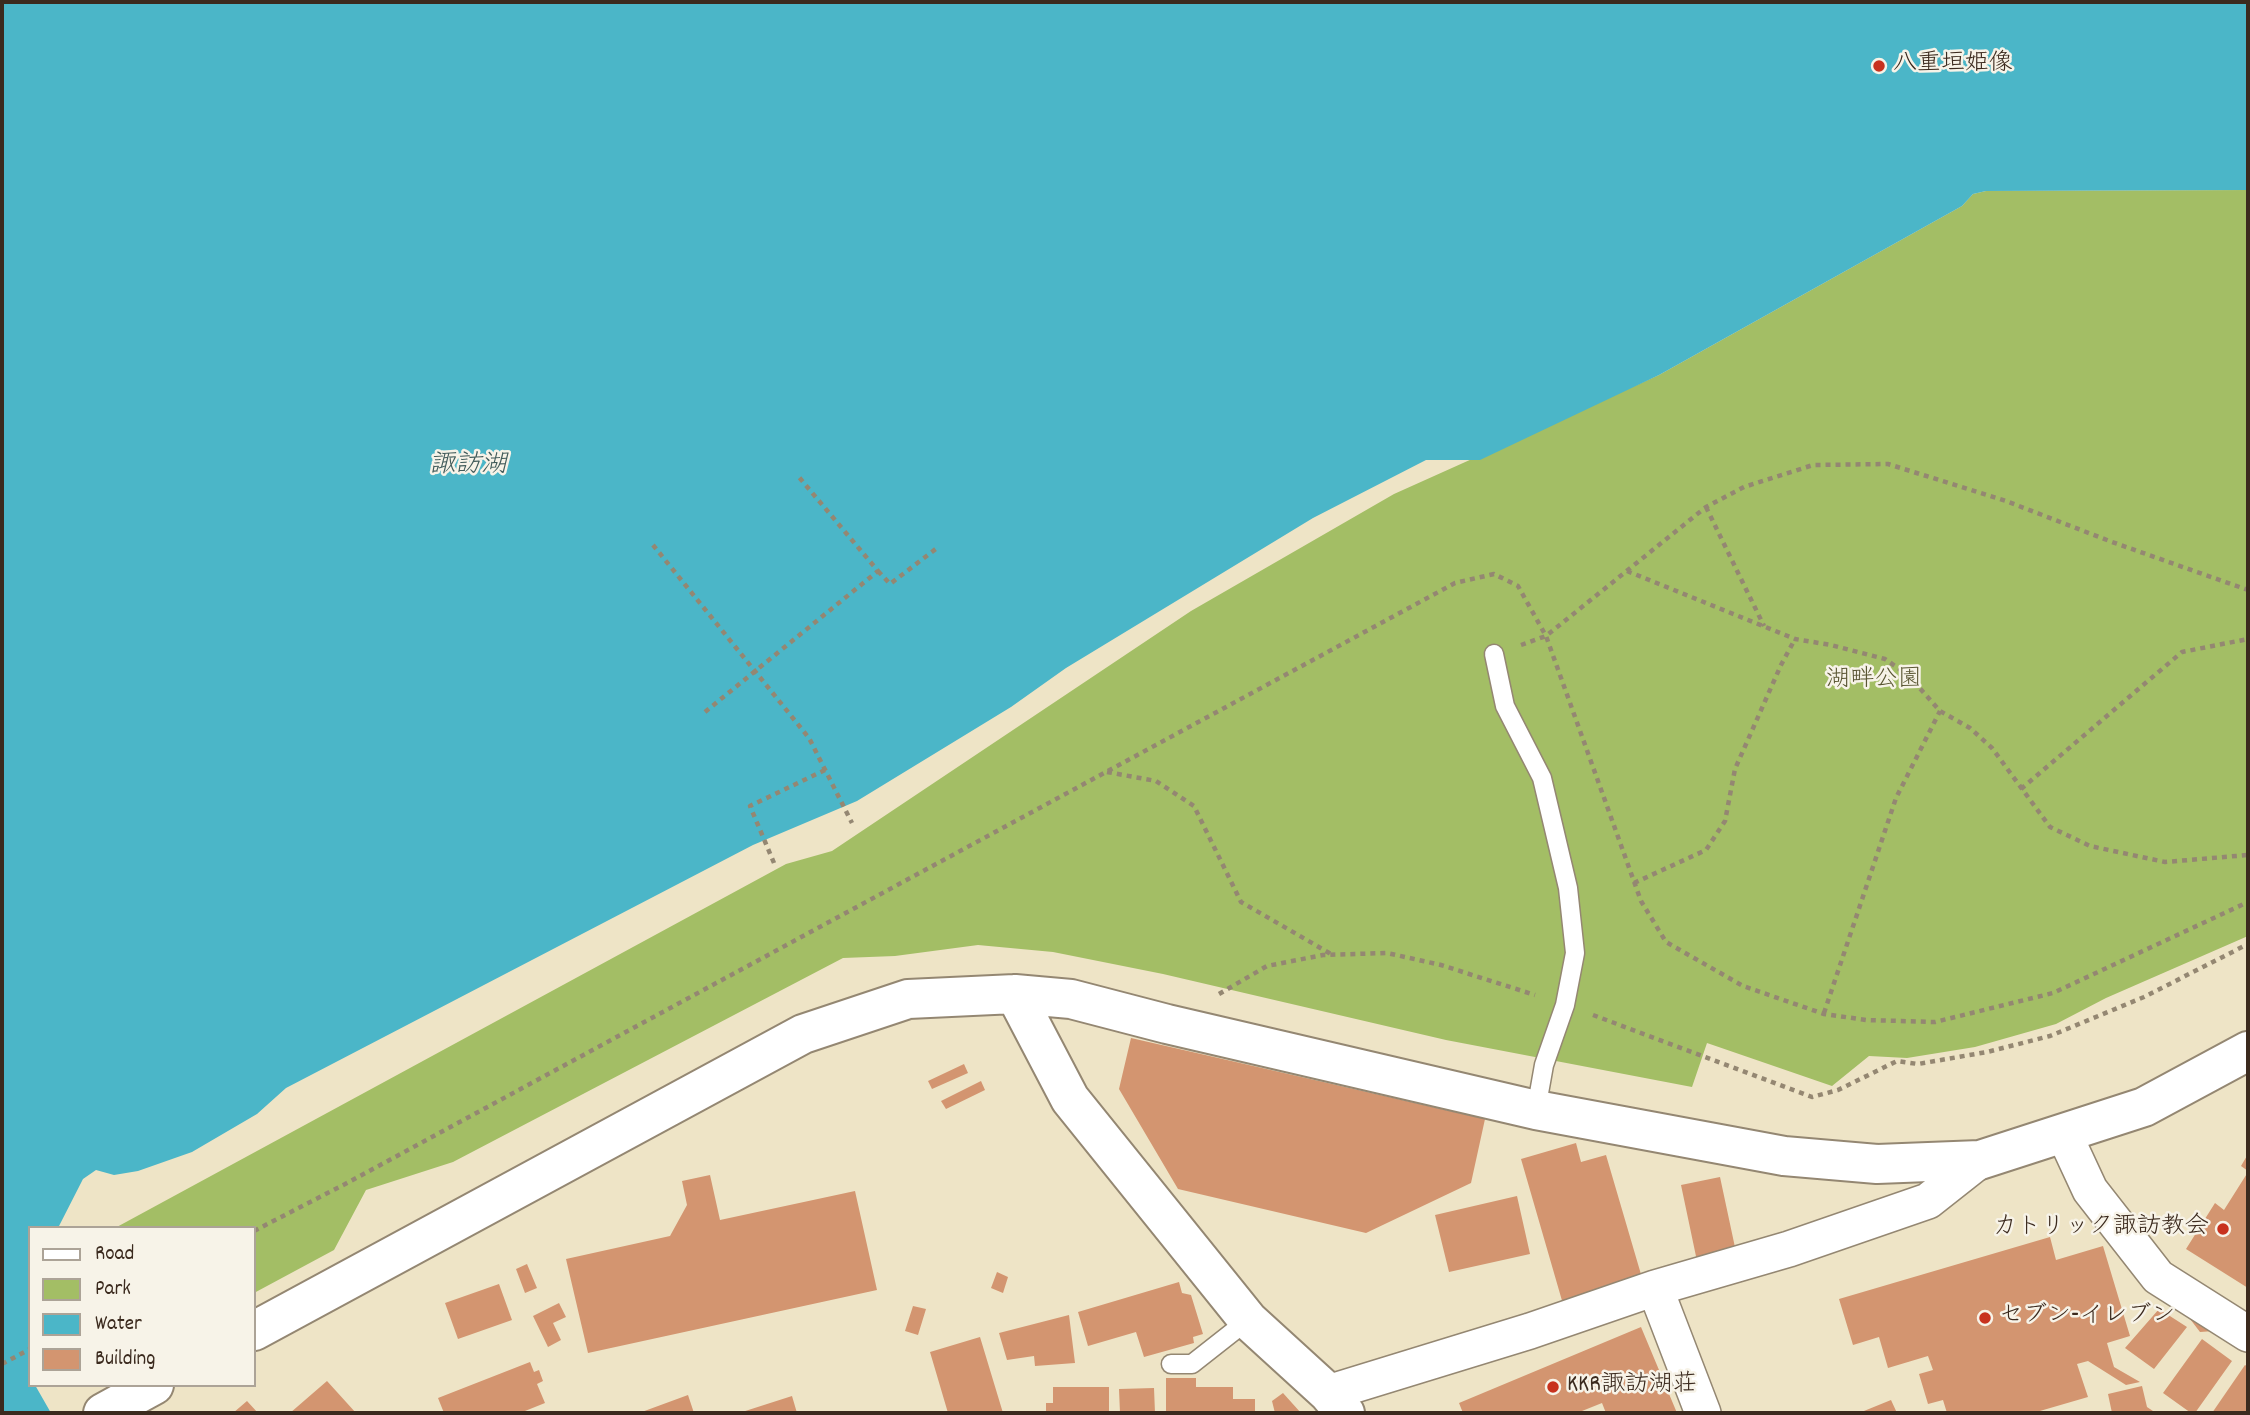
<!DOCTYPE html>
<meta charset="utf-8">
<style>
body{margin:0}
#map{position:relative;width:2250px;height:1415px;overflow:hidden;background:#eee4c6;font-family:Dekko,sans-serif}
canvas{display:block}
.frame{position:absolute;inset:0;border:4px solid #3b2a1e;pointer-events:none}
.legend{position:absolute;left:28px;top:1226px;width:228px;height:161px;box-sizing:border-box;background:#f7f3e8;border:2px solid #aca397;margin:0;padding:9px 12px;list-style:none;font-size:21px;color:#3b2a1e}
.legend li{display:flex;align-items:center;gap:14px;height:35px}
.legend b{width:35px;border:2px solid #aca397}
</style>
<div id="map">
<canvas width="2250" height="1415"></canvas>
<div class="frame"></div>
<ul class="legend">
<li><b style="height:9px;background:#fff"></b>Road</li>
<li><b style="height:19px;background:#a3be65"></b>Park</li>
<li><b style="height:19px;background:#4bb6c8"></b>Water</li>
<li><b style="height:19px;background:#d39570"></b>Building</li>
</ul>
</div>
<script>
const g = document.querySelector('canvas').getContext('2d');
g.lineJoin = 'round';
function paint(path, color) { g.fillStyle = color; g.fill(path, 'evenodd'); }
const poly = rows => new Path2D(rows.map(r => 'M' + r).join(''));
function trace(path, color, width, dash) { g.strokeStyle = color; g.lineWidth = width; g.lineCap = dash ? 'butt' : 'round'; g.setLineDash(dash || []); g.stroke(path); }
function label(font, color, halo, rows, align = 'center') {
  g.font = font + ' Dekko,"Klee One",sans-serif'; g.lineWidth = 5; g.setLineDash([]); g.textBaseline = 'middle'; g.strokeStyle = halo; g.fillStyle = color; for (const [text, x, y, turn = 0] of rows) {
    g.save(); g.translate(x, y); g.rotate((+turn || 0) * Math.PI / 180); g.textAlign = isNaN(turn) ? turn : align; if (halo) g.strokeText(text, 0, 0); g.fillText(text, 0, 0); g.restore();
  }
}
const green = poly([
 [2248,190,2248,936,2106,998,2056,1024,1975,1047,1907,1058,1869,1056,1832,1086,1707,1043,1692,1087,1446,1040,1163,974,1053,952,978,945,895,956,843,958,453,1162,366,1190,334,1250,254,1293,254,1228,115,1228,786,864,832,851,1191,611,1394,494,1659,375,1962,206,1973,194,1986,191]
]);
const water = poly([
 [2,2,2248,2,2248,190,1986,191,1973,194,1962,206,1659,375,1480,460,1426,460,1313,518,1066,668,1011,707,857,801,753,845,286,1088,257,1114,192,1152,138,1171,114,1175,96,1170,83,1179,58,1228,30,1228,30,1385,35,1385,51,1413,2,1413]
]);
const building = poly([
 [1131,1038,1485,1119,1471,1183,1366,1233,1178,1189,1119,1089],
 [964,1064,968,1073,932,1089,928,1081],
 [981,1081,985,1090,946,1109,941,1101],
 [1576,1143,1581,1162,1606,1155,1645,1288,1565,1311,1521,1159],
 [2248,1154,2248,1171,2241,1166],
 [2248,1172,2248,1288,2186,1249,2215,1203,2224,1210],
 [710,1175,720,1220,855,1191,877,1290,588,1353,566,1259,670,1236,687,1205,682,1181],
 [1720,1177,1736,1252,1697,1261,1681,1185],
 [1517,1196,1530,1254,1449,1272,1435,1215],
 [2050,1237,2056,1260,2103,1246,2130,1336,2107,1343,2114,1367,2140,1382,2126,1385,2088,1361,2077,1364,2088,1397,2033,1413,1947,1413,1943,1400,1928,1404,1919,1374,1933,1370,1928,1356,1888,1368,1879,1337,1853,1345,1839,1299],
 [527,1264,537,1288,525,1293,516,1269],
 [997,1272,1008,1277,1003,1293,991,1288],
 [1179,1282,1182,1293,1191,1295,1203,1334,1193,1337,1194,1343,1144,1357,1136,1332,1088,1346,1078,1312],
 [499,1284,512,1320,458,1339,445,1303],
 [559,1303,566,1317,553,1323,561,1340,548,1347,533,1316],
 [913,1306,926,1309,918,1335,905,1331],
 [2159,1309,2187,1327,2154,1369,2125,1348],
 [1069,1315,1075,1363,1035,1366,1034,1356,1007,1360,999,1333],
 [2187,1315,2214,1331,2200,1332],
 [1641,1327,1677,1413,1606,1413,1602,1403,1577,1413,1463,1413,1459,1403],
 [980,1337,1003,1413,948,1413,930,1352],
 [2202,1339,2232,1361,2195,1413,2191,1413,2163,1393],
 [530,1362,534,1372,539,1370,543,1381,537,1384,545,1403,520,1413,444,1413,438,1398],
 [2245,1365,2248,1367,2248,1413,2212,1413],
 [1166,1378,1196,1378,1196,1387,1233,1387,1233,1399,1255,1399,1255,1413,1166,1413],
 [327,1381,356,1413,290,1413],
 [2142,1386,2147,1407,2156,1413,2112,1413,2108,1394],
 [1053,1387,1109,1387,1109,1413,1046,1413,1046,1403,1053,1403],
 [1154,1388,1155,1413,1120,1413,1119,1389],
 [1283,1393,1301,1413,1275,1413,1272,1401],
 [688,1395,694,1413,639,1413],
 [792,1396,797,1413,739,1413],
 [1891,1400,1897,1413,1859,1413],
 [247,1401,258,1413,233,1413]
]);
const path = poly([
 [1706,507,1764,626],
 [653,545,809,738,852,823],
 [878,571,890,584,937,548],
 [1627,571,1795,639,1831,645,1885,659,1908,675,1940,711,1970,728,1992,748,2050,827,2090,846,2165,862,2248,855],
 [1521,645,1546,636,1706,507,1744,487,1813,465,1888,464,2006,501,2112,542,2248,590],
 [705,712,878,571,798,476],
 [1107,772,1156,781,1194,806,1241,902,1331,954],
 [2021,789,2182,652,2248,639],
 [774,863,750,806,825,770],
 [1634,883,1706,850,1725,821,1735,769,1781,665,1795,639],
 [1219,994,1267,966,1323,955,1387,953,1441,965,1535,995],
 [1824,1013,1896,798,1940,711],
 [1593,1015,1812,1097,1838,1090,1897,1061,1918,1064,1987,1052,2050,1036,2144,997,2248,944],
 [254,1231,347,1183,1455,583,1494,574,1518,586,1546,636,1641,901,1666,942,1743,986,1824,1014,1866,1020,1935,1022,2053,993,2248,902],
 [2,1364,30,1349]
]);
const lane = poly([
 [1494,654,1505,706,1542,778,1568,888,1575,953,1565,1005,1544,1065,1536,1110],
 [1171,1364,1192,1364,1248,1320]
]);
const street = poly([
 [2064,1134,2090,1190,2158,1277,2248,1334],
 [1655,1288,1703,1413],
 [1328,1393,1530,1331,1655,1288,1789,1249,1928,1201,1980,1160]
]);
const secondary = poly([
 [1015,994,1070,1099,1248,1320,1328,1393,1345,1413],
 [254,1331,803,1034,908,999,1015,994,1071,999,1167,1024,1536,1110,1784,1156,1877,1164,1980,1160,2144,1107,2248,1051],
 [103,1413,154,1385]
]);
const markers = [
 [1879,66,7,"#c8321e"],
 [2223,1229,7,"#c8321e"],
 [1985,1318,7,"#c8321e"],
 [1553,1387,7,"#c8321e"]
];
const poiNames = [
 ["八重垣姫像",1893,66],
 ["カトリック諏訪教会",2209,1229,"right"],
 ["セブン-イレブン",1999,1318],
 ["KKR諏訪湖荘",1567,1387]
];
const parkNames = [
 ["湖畔公園",1874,682]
];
const waterNames = [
 ["諏訪湖",468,467]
];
paint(green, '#a3be65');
paint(water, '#4bb6c8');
paint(building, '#d39570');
trace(lane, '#948772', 21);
trace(street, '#948772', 38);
trace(secondary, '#948772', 42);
trace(path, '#948772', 4.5, [5, 5]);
trace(lane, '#fff', 18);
trace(street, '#fff', 35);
trace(secondary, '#fff', 38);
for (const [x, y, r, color] of markers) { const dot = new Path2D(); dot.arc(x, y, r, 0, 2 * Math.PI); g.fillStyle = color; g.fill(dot); trace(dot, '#f7f3e8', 2.5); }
label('24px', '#3b2a1e', '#f7f3e8', poiNames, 'left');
label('24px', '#5a5633', '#f7f3e8', parkNames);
label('italic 26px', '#415b5a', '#f7f3e8', waterNames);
</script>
